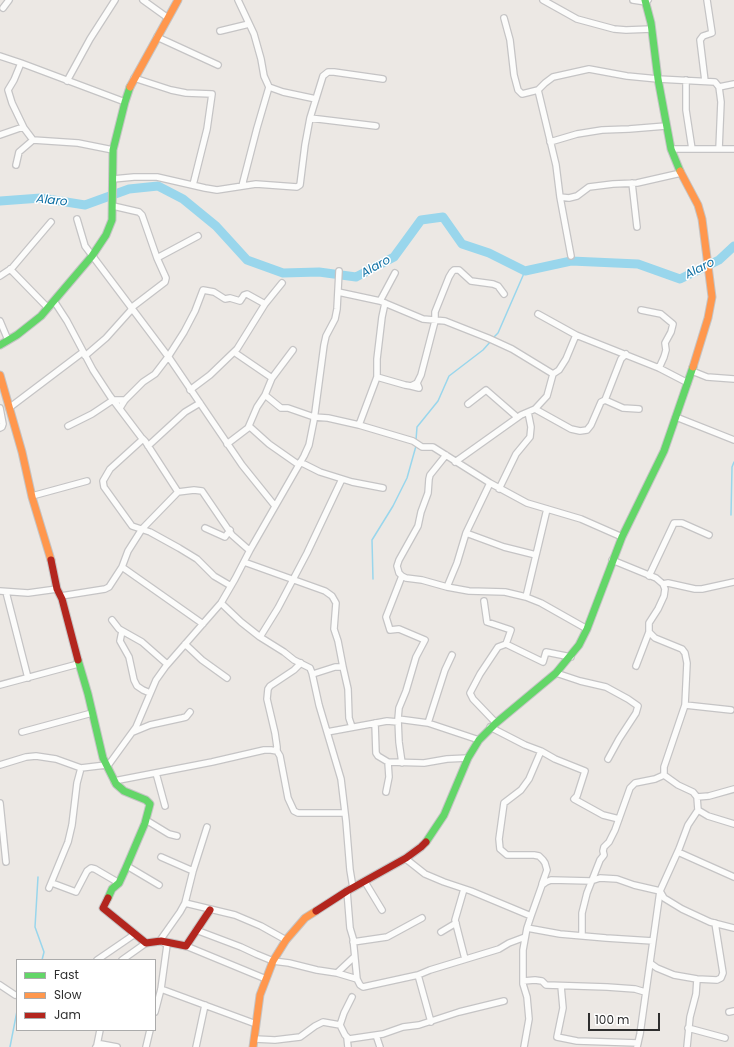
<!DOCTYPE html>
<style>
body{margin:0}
#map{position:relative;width:734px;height:1047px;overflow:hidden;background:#ece8e4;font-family:Poppins,sans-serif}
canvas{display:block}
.legend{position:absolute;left:16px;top:959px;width:140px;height:72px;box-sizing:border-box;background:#fff;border:1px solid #ababab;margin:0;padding:5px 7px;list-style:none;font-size:12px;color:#2e2e2e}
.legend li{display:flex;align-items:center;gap:8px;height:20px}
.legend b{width:20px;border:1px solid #ababab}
.scale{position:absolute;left:588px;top:1013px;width:72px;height:18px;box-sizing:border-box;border:2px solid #2e2e2e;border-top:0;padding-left:5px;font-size:12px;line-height:14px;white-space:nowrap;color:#2e2e2e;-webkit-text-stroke:3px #fff;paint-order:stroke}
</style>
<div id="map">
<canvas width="734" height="1047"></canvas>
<ul class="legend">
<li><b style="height:5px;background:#63d668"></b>Fast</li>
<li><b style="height:5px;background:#ff974d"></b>Slow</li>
<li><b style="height:5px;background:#b3261e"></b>Jam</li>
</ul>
<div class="scale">100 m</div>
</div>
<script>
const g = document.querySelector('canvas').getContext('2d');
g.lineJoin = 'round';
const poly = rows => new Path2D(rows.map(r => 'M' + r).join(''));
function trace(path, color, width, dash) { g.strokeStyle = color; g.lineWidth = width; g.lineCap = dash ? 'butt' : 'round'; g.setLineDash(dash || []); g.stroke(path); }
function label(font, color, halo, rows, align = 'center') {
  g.font = font + ' Poppins,sans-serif'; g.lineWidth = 3; g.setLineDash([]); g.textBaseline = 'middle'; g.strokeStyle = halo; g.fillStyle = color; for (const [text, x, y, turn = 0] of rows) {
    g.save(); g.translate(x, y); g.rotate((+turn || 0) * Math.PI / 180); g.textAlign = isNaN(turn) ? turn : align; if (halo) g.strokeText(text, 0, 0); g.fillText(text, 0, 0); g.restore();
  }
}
const stream = poly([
 [493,338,498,333,525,271],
 [416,440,417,427,438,401,449,376,483,350,491,341],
 [731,515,732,467,734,462],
 [373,579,372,540,393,506,407,478,416,446],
 [38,877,35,927,44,952,42,960],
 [10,1047,17,1011]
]);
const river = poly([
 [0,201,41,198,85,205,129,189,158,186,183,199,216,226,247,260,283,273,319,272,356,277,394,257,421,220,443,217,462,244,489,253,525,271,571,261,638,264,680,279,719,260,734,246]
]);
const street = poly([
 [143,0,168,18],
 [238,0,254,34,261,59,264,76,269,87,283,92,316,99],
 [543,0,577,19,614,29,626,30,652,29],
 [633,0,646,2,648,0],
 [3,8,9,0],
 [504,18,510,40,514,75,518,90,522,94,538,90],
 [220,31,249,24],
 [157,37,218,65],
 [0,56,21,63,125,102],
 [21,63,14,80,8,90,12,103,24,128,33,140,78,143,113,150],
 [134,78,171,90,186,93,212,94,207,129,193,185],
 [686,80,686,110,692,149],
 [67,81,90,39,115,0],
 [705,81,700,40,703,36,712,33,707,0],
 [719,87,734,84],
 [310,118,376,126],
 [0,135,23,127],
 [550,142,577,134,602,130,629,129,666,126],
 [671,149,734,149],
 [16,165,19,152,33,140],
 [113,179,134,177,157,177,205,188,217,190,256,184,297,187,300,185,305,145,310,118,323,76,328,72,334,72,383,79],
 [632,183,637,227],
 [242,186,257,128,269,87],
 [560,197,569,198,577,196,589,187,613,184,637,183,681,173],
 [113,206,139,212,142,215,157,258,166,278,165,282,131,308],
 [77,219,85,246,170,359,242,465,275,506],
 [571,256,560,197,556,165,538,90,545,83,553,77,589,69,627,76,658,79,715,82,719,87,721,102,719,149],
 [157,258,198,236],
 [10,269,48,308],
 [0,276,12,268,51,222],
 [338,292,380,301,423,319,445,321,488,338,512,349,553,374],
 [54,301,67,321,93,370,110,396,141,437,145,441,178,492],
 [380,301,395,273],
 [641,310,661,314,673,324,671,332,665,343,666,350,664,357,659,368],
 [538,314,576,335],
 [0,321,8,340],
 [85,356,106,338,132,309],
 [692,371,707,377,734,379],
 [377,377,405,385,411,386,417,383,421,375,435,321,435,312,449,277,452,272,454,270,459,270,471,281,493,284,498,286,504,294],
 [272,378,293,350],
 [411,386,419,388,417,383],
 [190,390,210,375,237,349,265,304,282,283],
 [265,395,281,408,288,408,314,417,328,418,359,425,413,441,422,447,433,447,490,483,527,503,581,519,622,537],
 [605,400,623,408,639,409],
 [468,404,486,390,517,417],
 [0,408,3,424,2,427,0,428],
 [9,408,83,352],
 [120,408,125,400,143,382,155,374,168,357,184,332,195,311,203,290,214,292,225,299,230,298,240,301,244,295,247,294,265,304],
 [535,409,571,429,580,431,587,430,591,425,601,402,605,400,621,359,626,354],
 [676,417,734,440],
 [359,425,377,377,377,359,382,317,385,303],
 [68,426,92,414,113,400,125,400],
 [249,426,269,444,299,465],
 [143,439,110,469,103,481,104,487,132,526,150,532,179,548,197,559,214,576,231,586],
 [227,444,248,428,257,407,265,395,272,378,234,352],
 [148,446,185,412,200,403],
 [446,455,430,475,429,479,428,493,421,512,418,526,399,560,397,566,399,573,402,576,406,578,422,580,447,587,469,591,505,592,526,597,541,603,587,629],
 [300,462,320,472,352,482,383,488],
 [455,462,521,415,535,409,547,396,553,374,559,370,566,359,576,335,659,368,688,383],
 [499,489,516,454,530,437,531,427,528,412],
 [32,496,87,481],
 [205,528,225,537,230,530],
 [466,533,504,547,536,555],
 [612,560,656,578,663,584,665,589,664,596,658,609,649,623,649,632,655,638,682,649,685,653,687,663,685,705,664,767,664,775,678,785,693,792,697,797,698,810,708,816,734,824],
 [244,562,325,591,332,596,336,603,334,629,338,641,343,667],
 [122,567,203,624],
 [649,576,674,523,682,523,709,535],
 [663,584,668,583,695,589,702,589,734,582],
 [447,587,457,563,466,533,490,483],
 [0,591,28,593,57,589],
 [6,592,28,678],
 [61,596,105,589,109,587,122,567,128,551,142,529,178,492,194,490,202,491,232,535,249,550],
 [526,597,547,509],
 [484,601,487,622,511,630,506,644],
 [221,603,241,622,260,637,284,652,294,660,310,668,312,673,319,705,341,779,346,821,350,870,353,888],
 [112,620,119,629,142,642,167,664],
 [122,631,120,641,129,657,134,680,137,686,143,690,150,693],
 [260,637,278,608,307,553,342,479],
 [185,644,202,660,227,678],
 [636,666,649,632],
 [556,673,580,681,606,687,628,699,638,706,636,713,619,739,608,759],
 [313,674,335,667,343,667,348,689,349,718,352,727],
 [0,685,78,664],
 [685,705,731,710],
 [398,719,428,723,479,740],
 [375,723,376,753,378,756,388,762,424,763,447,759,468,758],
 [428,723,445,670,452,655],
 [496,723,473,699,470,693,480,674,498,647,506,644,543,662,546,652,571,657],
 [490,727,525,745,541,751,555,759,585,771,577,796,574,799,603,815,619,819],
 [22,732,92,713],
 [133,732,150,725,182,718,186,717,190,712],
 [327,732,387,721,398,722],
 [277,751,277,747,275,733,267,699,268,689,270,686,294,670,301,663],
 [541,751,529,779,521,790,504,803,499,839,500,849,507,855,534,855,539,856,543,860,545,863,547,870,542,884],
 [402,763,399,742,398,719,399,708,406,691,416,657,425,640,399,629,390,630,386,617,402,576],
 [0,765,26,757,36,756,56,759,81,768,106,765],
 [107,767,136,727,156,680,166,666,221,603,235,579,250,550,304,456,309,445,314,420,324,345,326,336,335,319,337,309,339,271],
 [156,773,165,806],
 [114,781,212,762,264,750,271,750,277,751,280,756,288,798,294,811,298,813,345,813],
 [386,792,389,777,388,762],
 [697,797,709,796,734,789],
 [0,803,6,862],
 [146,820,169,834,177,836],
 [678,852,734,877],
 [161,857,193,871,185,903],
 [406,859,425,874,444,882,471,891,531,916],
 [127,866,159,885],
 [193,871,207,827],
 [365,882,382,910],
 [52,883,76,892,87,871,91,868,95,869,119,883],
 [49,888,68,842,72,825,77,783,81,768],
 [464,889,455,920,465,959],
 [347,891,350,928,353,938,357,979,360,985,363,987,418,975,430,970,499,949,509,943,525,937],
 [527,928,560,934,606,938,653,941],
 [196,930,241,947,256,954,273,961,289,963,317,970,337,973,354,957],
 [441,932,456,923],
 [582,936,582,913,587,893,600,860,604,855,603,851,604,847,609,842,615,830,630,788,635,783,655,779,664,775],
 [353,942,387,937,422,918],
 [186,946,266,979],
 [97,960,135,934],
 [122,960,146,943],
 [650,963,657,968,674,975,697,979,717,980,721,978,723,973,715,923],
 [337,973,357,979],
 [418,975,431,1022],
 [523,981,535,980,542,981,546,985,607,987,635,989,645,992],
 [0,985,15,995],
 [561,986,563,1008,557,1037,577,1041,638,1043],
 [161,989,256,1024],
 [352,997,344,1013,340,1025,345,1035,349,1039,383,1034,403,1027,419,1025,459,1012,504,1001],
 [155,1012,161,989,167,945,161,941,161,939,180,912,185,903,235,915,261,926,286,940],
 [729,1012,734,1011],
 [688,1028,725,1038],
 [376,1035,380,1047],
 [347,1038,348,1047],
 [255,1039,275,1040,300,1037,315,1026,323,1022,340,1025],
 [97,1045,100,1030],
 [96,1047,101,1044,117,1047],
 [146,1047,150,1030],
 [196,1047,205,1005],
 [524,1047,529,1019,527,997,523,984,523,950,527,928,531,916,542,885,546,882,551,880,591,881,600,878,617,879,634,885,660,891,664,898,682,909,710,922,734,928],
 [637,1047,640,1034,660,891,679,849,688,825,698,810],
 [687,1047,690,1017,696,994,697,979]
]);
const fast = poly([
 [645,0,651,23,658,79,671,149,680,171],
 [0,345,17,335,41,316,92,256,106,235,112,220,113,150,125,102,130,87],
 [78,660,88,694,103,758,116,784,124,791,146,800,150,804,145,823,125,870,119,883,112,889,108,898],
 [426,842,444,815,468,758,479,740,496,723,556,673,579,645,587,629,622,537,664,451,693,367]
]);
const slow = poly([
 [130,87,178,0],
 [680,171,698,205,702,219,712,297,708,318,693,367],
 [0,375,22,452,32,497,51,560],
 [253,1047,260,995,273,961,286,940,305,918,316,911]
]);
const jam = poly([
 [51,560,57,589,62,599,78,660],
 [108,898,103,908,146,943,161,941,186,946,210,910],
 [316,911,347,891,406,858,421,847,426,842]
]);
const waterNames = [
 ["Alaro",52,201,6],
 ["Alaro",376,267,-29],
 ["Alaro",700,269,-27]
];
trace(stream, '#99d6ec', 1.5);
trace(river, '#99d6ec', 9);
trace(street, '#c5c4c5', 8);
trace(fast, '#c5c4c5', 9);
trace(slow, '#c5c4c5', 9);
trace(jam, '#c5c4c5', 9);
trace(street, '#fcfcfb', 5.5);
trace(fast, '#63d668', 7);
trace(slow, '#ff974d', 7);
trace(jam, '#b3261e', 7);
label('italic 12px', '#0d6fa3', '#fff', waterNames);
</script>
